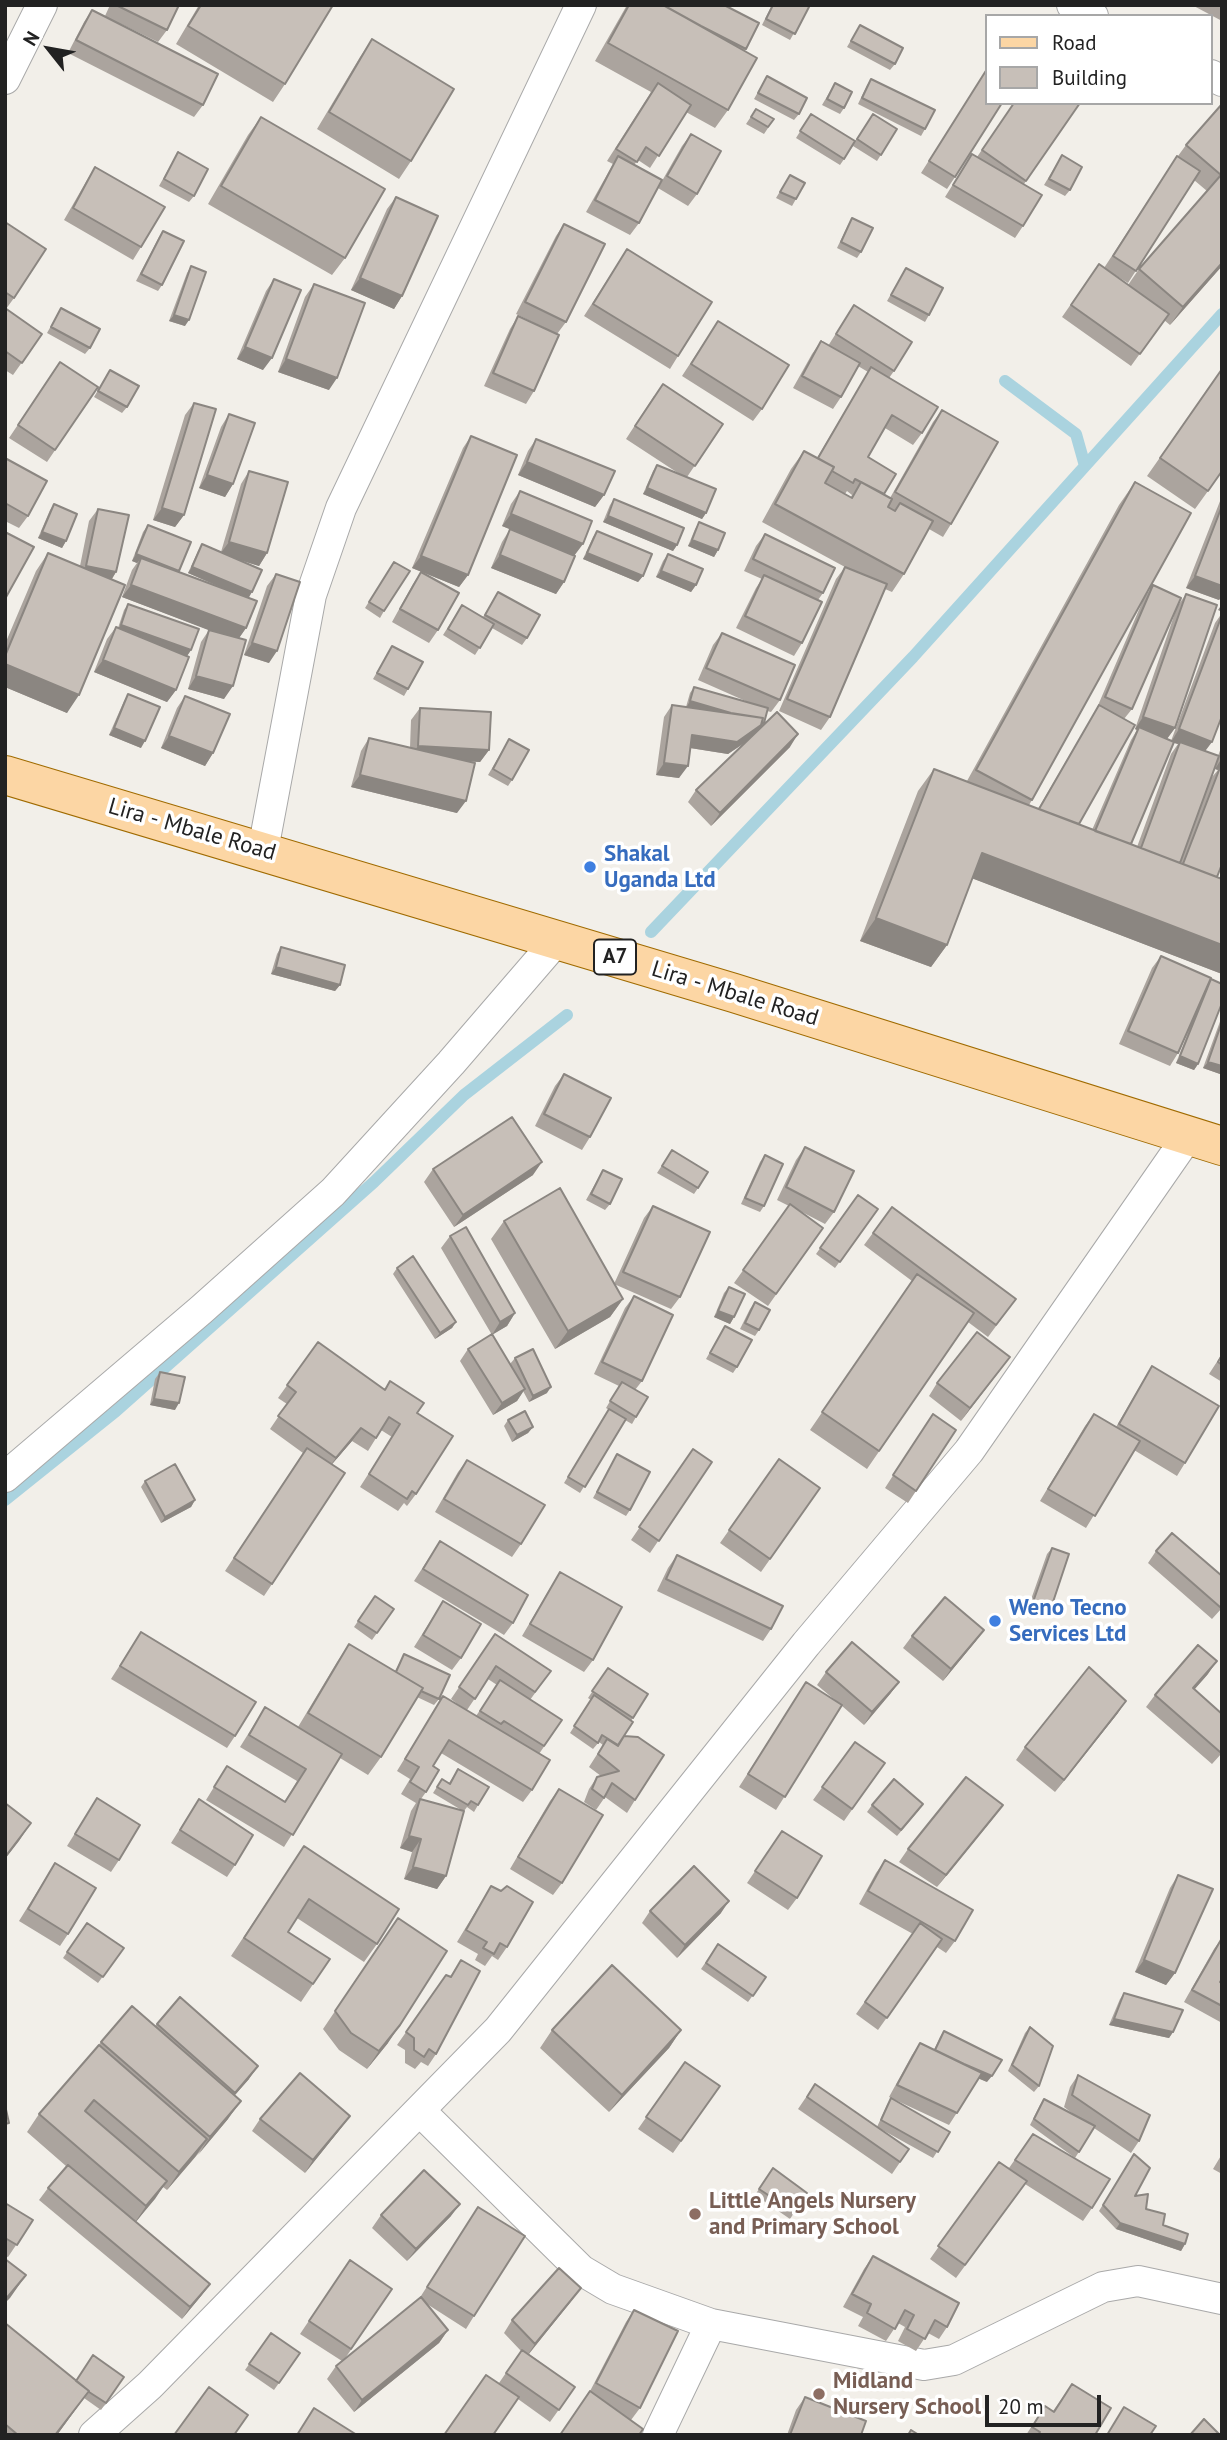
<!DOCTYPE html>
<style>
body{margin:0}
#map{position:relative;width:1227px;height:2440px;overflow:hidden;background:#f2efe9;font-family:"PT Sans",sans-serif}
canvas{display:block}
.frame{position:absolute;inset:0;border:7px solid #222;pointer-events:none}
.legend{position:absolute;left:985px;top:14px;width:228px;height:91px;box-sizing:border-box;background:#fff;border:2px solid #a7a7a7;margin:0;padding:9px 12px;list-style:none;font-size:21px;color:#222}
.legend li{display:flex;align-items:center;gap:14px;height:35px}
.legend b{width:35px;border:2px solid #a7a7a7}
.north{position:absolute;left:14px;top:14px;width:70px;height:70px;-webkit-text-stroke:5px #fff;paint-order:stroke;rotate:301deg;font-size:19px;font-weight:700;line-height:28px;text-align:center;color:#222}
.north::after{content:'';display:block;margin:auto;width:24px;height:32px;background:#222;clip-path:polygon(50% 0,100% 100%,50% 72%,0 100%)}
.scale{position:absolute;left:985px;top:2395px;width:116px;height:32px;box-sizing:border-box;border:4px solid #222;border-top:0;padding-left:9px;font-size:21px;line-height:24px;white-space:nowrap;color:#222;-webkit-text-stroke:5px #fff;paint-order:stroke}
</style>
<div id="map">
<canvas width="1227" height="2440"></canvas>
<div class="frame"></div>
<ul class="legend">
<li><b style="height:9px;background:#fcd6a4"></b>Road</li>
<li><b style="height:19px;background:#c7bfb8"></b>Building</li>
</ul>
<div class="north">N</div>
<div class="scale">20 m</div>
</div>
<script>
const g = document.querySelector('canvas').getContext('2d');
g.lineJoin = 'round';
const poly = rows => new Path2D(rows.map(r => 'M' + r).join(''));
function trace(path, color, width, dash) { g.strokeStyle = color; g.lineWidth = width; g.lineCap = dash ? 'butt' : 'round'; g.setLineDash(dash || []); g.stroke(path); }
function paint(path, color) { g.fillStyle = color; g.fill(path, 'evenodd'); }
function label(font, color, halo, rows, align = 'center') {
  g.font = font + ' "PT Sans",sans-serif'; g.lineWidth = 7; g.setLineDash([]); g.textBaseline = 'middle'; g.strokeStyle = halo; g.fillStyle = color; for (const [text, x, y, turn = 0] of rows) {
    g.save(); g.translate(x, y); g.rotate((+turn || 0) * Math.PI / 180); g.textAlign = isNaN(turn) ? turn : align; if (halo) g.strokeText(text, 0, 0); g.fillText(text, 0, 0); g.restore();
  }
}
const stream = poly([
 [1005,381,1076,434,1085,466],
 [651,932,913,657,1222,314],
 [5,1500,116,1411,374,1182,464,1095,567,1015]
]);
const minor = poly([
 [1072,5,1093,16],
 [1211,75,1222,81],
 [5,79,42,5],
 [263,850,311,595,341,508,581,5],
 [5,1477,201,1310,333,1192,451,1063,557,940],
 [420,2111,581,2270,613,2289,711,2324,924,2365,954,2360,1103,2287,1138,2281,1222,2299],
 [94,2435,150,2385,498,2030,806,1644,969,1451,1188,1136],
 [658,2435,711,2324]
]);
const primary = poly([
 [5,775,734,993,1222,1146]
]);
const wall = poly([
 [110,5,179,5,167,30,158,42,121,24,203,105,194,117,68,53,84,22,92,10,105,16],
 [199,5,333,5,285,84,273,102,176,44],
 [627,5,724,5,759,23,745,51,728,110,715,128,686,112,650,168,638,160,634,165,639,223,630,235,586,212,613,164,607,161,651,92,595,61],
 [772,5,810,5,790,40,762,25],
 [1192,5,1222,5,1222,21],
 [860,25,895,64,890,70,847,47],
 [372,39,411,161,399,179,317,129,360,57],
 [987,69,955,177,947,189,921,173],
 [767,76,799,114,794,120,754,99],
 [871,79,925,129,921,136,858,104,867,85],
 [835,83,844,108,840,114,822,105],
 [1014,103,1026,181,1024,184,1023,226,1015,238,945,197,972,154,977,157],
 [1222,104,1222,266,1170,325,1164,320,1131,366,1062,317,1099,264,1104,268,1177,156,1178,156,1186,145],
 [1194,180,1207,191,1139,269,1128,285,1110,272,1128,283],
 [756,109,774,119,764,134,746,124],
 [811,114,855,141,873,114,897,129,877,161,853,146,840,165,796,138],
 [261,117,345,258,332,275,208,204,248,135],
 [691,134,697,194,688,206,658,188,682,146],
 [178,152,194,196,189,202,159,186],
 [1062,155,1070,190,1065,196,1044,185],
 [95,167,141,247,133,260,64,220,87,180],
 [790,175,796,199,792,206,776,198],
 [396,197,402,296,394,309,351,290,387,209],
 [852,218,861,252,857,258,837,248,848,225],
 [5,222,14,298,6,309,42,334,13,375,5,370],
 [564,224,566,322,557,334,516,314,556,236],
 [163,231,162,285,158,291,136,281,159,237],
 [627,249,678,356,670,369,584,316],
 [191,266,185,326,169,321,187,273],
 [906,268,929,315,925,322,887,301],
 [274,279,263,370,237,359,266,291],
 [314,284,329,390,278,372,305,297],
 [854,305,894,371,889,378,922,433,913,445,885,428,868,457,884,494,890,498,933,422,942,410,951,524,943,537,929,529,904,574,892,592,885,589,830,717,821,730,779,711,836,579,845,567,762,522,791,469,804,451,817,458,868,372,858,366,841,397,833,409,793,388,812,354,821,341,828,346],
 [847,491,852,495,851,497,845,494],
 [61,308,90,348,85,354,47,333],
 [518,316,534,391,526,404,484,386,510,329],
 [718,321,762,409,753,421,682,376],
 [60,362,98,387,47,462,9,438],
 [1222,369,1208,491,1195,509,1147,476],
 [110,370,127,407,122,413,94,397],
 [654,396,723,424,687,477,706,513,702,519,643,494,653,471,657,465,681,475,626,439],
 [194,403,184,515,175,527,153,520,185,415],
 [229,414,233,484,225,497,199,488,221,427],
 [471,436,468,575,459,587,412,568,463,448],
 [536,439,604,495,595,507,518,475,528,451],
 [5,458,28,516,19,528,5,521],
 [249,471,267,553,259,566,237,559,246,628,239,638,224,699,188,689,201,642,209,630,212,631,122,597,132,570,137,563,132,561,143,532,148,525,179,572,224,589,188,573,198,551,202,544,221,552,241,484],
 [1135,482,1032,800,1029,805,1038,809,1096,710,1144,598,1153,585,1132,709,1124,719,1079,824,1092,830,1131,740,1137,730,1135,729,1177,607,1186,594,1175,728,1167,739,1171,741,1215,623,1222,613,1222,716,1205,751,1218,756,1222,745,1222,864,1217,877,1222,879,1222,974,972,878,947,945,931,967,860,941,918,791,934,769,967,781,1119,505],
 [1174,743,1178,744,1171,754,1137,847,1131,844],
 [1215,769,1218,770,1212,777,1180,863],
 [520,491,574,556,564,582,556,594,491,568,502,542,510,529,502,526,511,504],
 [1222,496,1222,596,1219,600,1186,588],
 [614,499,677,545,673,551,603,522,610,505],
 [54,504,66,541,62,548,38,538,50,510],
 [98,509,116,572,112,579,67,713,5,687,5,644,36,571,48,553,80,566,89,521],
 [699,522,718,550,714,557,688,546,695,529],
 [597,531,643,576,638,582,583,559,593,537],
 [765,534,823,593,818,600,802,643,794,656,736,628,756,588,762,579,744,571,756,546],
 [668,554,696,585,691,592,656,577,663,561],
 [390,568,384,611,380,618,365,608],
 [421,572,438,630,429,643,392,622,413,584],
 [276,574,269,663,244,655,267,586],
 [498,592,527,638,522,645,492,628,475,655,443,635,462,605,483,617],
 [128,604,191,650,187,656,176,690,167,702,94,672,107,639,116,627,118,628,124,610],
 [722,633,780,700,771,712,767,711,764,723,759,729,790,747,711,826,688,802,696,790,746,742,728,754,690,748,679,778,656,775,664,717,672,705,686,707,690,693,694,687,750,703,698,680,713,645],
 [392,646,408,689,404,696,373,679],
 [128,694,141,748,109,735,124,701],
 [185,696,213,753,205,766,161,748,177,708],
 [420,708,489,750,480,762,464,761,457,813,351,787,361,751,369,738,410,748,411,720],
 [509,739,512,780,508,786,488,775],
 [281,947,340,985,335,991,271,974,277,954],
 [1161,956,1211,978,1198,1064,1194,1070,1176,1063,1189,1030,1178,1053,1170,1066,1119,1044,1152,968],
 [1222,1016,1222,1071,1220,1074,1203,1068],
 [564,1074,590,1137,582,1150,535,1126,555,1086],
 [805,1147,834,1212,825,1224,800,1211,823,1228,768,1306,734,1283,789,1206,777,1200,796,1160],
 [672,1150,698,1188,694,1194,657,1173],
 [765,1155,764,1206,760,1212,741,1204,760,1162],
 [433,1169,533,1175,454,1227,424,1182],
 [603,1170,610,1204,605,1210,586,1200],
 [858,1195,878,1209,835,1268,816,1254],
 [653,1206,680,1297,671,1309,614,1284,644,1218],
 [892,1207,1016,1299,988,1337,968,1322,867,1469,810,1430,912,1281,864,1245],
 [504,1221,623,1299,610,1317,555,1349,491,1239],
 [450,1236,515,1313,507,1326,492,1334,510,1364,515,1358,547,1393,529,1402,523,1391,517,1401,493,1415,460,1361,468,1349,492,1335,441,1248],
 [397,1268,456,1322,452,1328,435,1339,393,1274],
 [729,1287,734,1317,730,1324,714,1317,724,1293],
 [634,1296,642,1381,635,1390,636,1417,632,1424,625,1420,580,1493,564,1483,609,1410,606,1408,619,1386,594,1374,625,1308],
 [755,1302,759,1330,755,1336,740,1329,750,1309],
 [725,1326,737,1367,733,1373,706,1359],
 [318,1342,417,1413,416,1494,407,1506,404,1503,398,1511,360,1487,392,1437,381,1430,368,1451,352,1441,332,1464,272,1584,264,1596,225,1571,303,1453,270,1429,287,1404,278,1398],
 [1222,1354,1222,1382,1209,1374],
 [1152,1366,1185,1463,1177,1476,1134,1450,1086,1528,1040,1501,1085,1426,1094,1414,1116,1427,1144,1379],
 [1001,1369,961,1421,929,1396,937,1383],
 [160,1372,175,1410,150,1405,155,1379],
 [508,1420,533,1427,528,1433,512,1442,504,1426],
 [924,1427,916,1491,908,1503,885,1488],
 [693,1449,712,1462,650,1553,631,1540],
 [617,1454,630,1510,626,1516,593,1498],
 [779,1459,820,1488,761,1572,720,1543],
 [467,1460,521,1544,512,1557,435,1512,458,1472],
 [145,1481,195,1500,191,1507,161,1523,141,1487],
 [440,1541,513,1623,504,1635,414,1581],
 [1052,1548,1051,1608,1046,1614,1028,1608,1047,1554],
 [1156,1551,1222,1608,1212,1619,1148,1563],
 [677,1555,771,1629,763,1641,657,1591,668,1568],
 [560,1572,593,1660,584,1672,522,1636,552,1585],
 [375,1596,394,1609,372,1640,354,1627],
 [443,1601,461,1658,452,1670,414,1647],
 [984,1630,975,1642,943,1681,903,1648,912,1636],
 [141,1632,235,1736,227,1748,111,1679],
 [495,1634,551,1671,530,1700,562,1720,539,1754,532,1790,523,1802,441,1753,433,1766,426,1792,421,1799,463,1811,433,1793,442,1779,449,1783,458,1769,478,1805,474,1812,467,1807,464,1811,446,1876,437,1889,404,1879,412,1852,400,1848,411,1811,416,1803,401,1794,410,1779,397,1771,443,1696,460,1706,451,1699],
 [488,1679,497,1685,476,1716,467,1710],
 [349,1644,395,1671,404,1654,439,1699,434,1705,417,1697,381,1757,368,1775,340,1758,284,1847,206,1800,227,1766,285,1801,297,1781,240,1747,265,1707,298,1727,337,1662],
 [608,1668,648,1694,631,1721,621,1740,635,1800,627,1813,605,1797,596,1810,584,1802,589,1789,597,1777,601,1776,589,1767,603,1745,599,1742,593,1749,570,1733,591,1700,588,1698],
 [826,1672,899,1682,890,1694,864,1725,842,1706,776,1810,739,1787,806,1682,836,1701,817,1685],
 [1208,1674,1194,1690,1222,1714,1222,1753,1212,1764,1146,1707,1155,1695],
 [1118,1713,1055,1792,1016,1760,1025,1747],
 [855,1742,885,1763,844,1821,813,1800],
 [559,1789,562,1883,553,1895,510,1869,550,1801],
 [97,1798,119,1860,111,1872,67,1846],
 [199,1799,235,1865,227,1877,171,1843],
 [872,1805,919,1810,897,1836,867,1812],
 [994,1817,937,1887,899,1862,908,1849],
 [782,1831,797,1898,788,1910,747,1883],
 [304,1846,377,1944,364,1962,297,1918,288,1932,330,1959,301,2002,231,1956],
 [885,1860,955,1941,946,1953,937,1947,878,2030,856,2014,913,1934,859,1904,876,1873],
 [55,1863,68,1934,60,1946,19,1921],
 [1178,1875,1175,1973,1166,1985,1135,1972,1170,1888],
 [491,1886,507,1947,498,1960,492,1956,485,1966,475,1960,478,1954,457,1942,483,1899],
 [650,1911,721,1913,677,1958,642,1923],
 [398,1918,388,2043,367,2069,339,2050,323,2029],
 [87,1923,124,1948,98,1983,63,1958],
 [1222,1938,1220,1982,1222,1983,1222,2023,1184,2002,1214,1949],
 [718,1944,766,1977,748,2002,701,1969],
 [461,1960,436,2054,428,2066,421,2062,415,2069,405,2063,405,2050,397,2045,446,1975,450,1977],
 [1124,1993,1173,2032,1169,2038,1109,2025,1120,1999],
 [180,1997,249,2079,235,2095,228,2119,167,2190,163,2187,136,2222,210,2284,201,2296,182,2319,39,2200,48,2188,66,2166,27,2132,39,2114,132,2006,155,2026],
 [1030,2027,1039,2086,1034,2092,1008,2071,1025,2033],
 [552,2030,681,2030,669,2048,609,2112,540,2048],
 [944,2031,987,2082,979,2078,949,2125,889,2097,912,2055,920,2043,934,2050,940,2037],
 [685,2062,720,2086,673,2153,638,2129],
 [1078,2075,1139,2141,1131,2153,1094,2128,1075,2158,1030,2125,1040,2105,1044,2099,1077,2117,1064,2107,1070,2087],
 [815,2084,909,2149,892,2174,798,2109],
 [891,2098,950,2132,933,2158,877,2127,887,2105],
 [350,2116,341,2128,305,2173,252,2131,260,2119],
 [1033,2134,1092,2208,1083,2221,1025,2184,956,2278,930,2259,999,2162,1009,2168],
 [1134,2154,1135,2196,1146,2209,1185,2244,1181,2251,1116,2229,1099,2211],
 [1222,2154,1222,2174,1213,2169],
 [773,2168,807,2193,790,2219,755,2195],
 [5,2203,33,2220,8,2257,5,2256],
 [478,2207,474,2316,466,2329,427,2304,448,2330,439,2343,354,2412,327,2379,336,2366,342,2361,300,2334,350,2260,392,2289,344,2360,419,2299],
 [381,2215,451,2216,407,2261,372,2228],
 [873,2256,947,2327,939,2339,928,2333,916,2351,898,2341,905,2327,898,2323,886,2341,858,2326,863,2317,843,2307,864,2269],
 [572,2300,529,2354,575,2387,550,2422,518,2399,499,2383,521,2351,504,2333,512,2320],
 [634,2310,640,2408,631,2420,588,2395,626,2322],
 [5,2323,76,2380,124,2377,101,2410,84,2398,57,2435,5,2435],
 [271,2333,300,2353,274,2390,245,2370],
 [1072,2384,1095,2435,1026,2435,1045,2406,1053,2411],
 [805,2397,861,2435,787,2435,796,2410]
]);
const shadedWall = poly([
 [1222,263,1222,266,1170,325,1183,307],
 [360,278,402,296,394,309,351,290],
 [174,315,189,320,185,326,169,321],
 [245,347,272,358,263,370,237,359],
 [286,359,337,378,329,390,278,372],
 [527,462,604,495,595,507,518,475],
 [207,475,233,484,225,497,199,488],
 [647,488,706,513,702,519,643,494],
 [162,508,184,515,175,527,153,520],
 [511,514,583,544,574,556,502,526],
 [608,516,677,545,673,551,603,522],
 [42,532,66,541,62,548,38,538],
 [692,540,718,550,714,557,688,546],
 [229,542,267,553,259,566,220,554],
 [587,553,643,576,638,582,583,559],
 [136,554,179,571,141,558,137,563,132,561],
 [500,555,564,582,556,594,491,568],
 [421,556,468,575,459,587,412,568],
 [86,566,116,572,108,585,77,578],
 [192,567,252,592,248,599,188,573],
 [661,571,696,585,691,592,656,577],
 [1195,576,1222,586,1222,596,1219,600,1186,588],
 [131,585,246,628,237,641,122,597],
 [1222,604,1222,612,1218,610],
 [121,625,191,650,187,656,116,631],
 [252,643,277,651,269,663,244,655],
 [103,660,176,690,167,702,94,672],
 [5,664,79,695,67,713,5,687],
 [196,676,233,686,224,699,188,689],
 [690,701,764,723,753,737,728,754,684,747,692,735,686,708],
 [1143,717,1175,728,1166,740,1139,727,1137,730,1135,729],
 [114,728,145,741,141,748,109,735],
 [1179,729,1212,742,1203,754,1180,742,1178,744,1171,742],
 [798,734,790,747,711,826,720,813],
 [169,736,213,753,205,766,161,748],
 [418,746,489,750,480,762,409,758],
 [1222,758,1222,771,1221,765,1218,770,1215,769],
 [664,763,688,766,679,778,656,775],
 [360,775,466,801,457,813,351,787],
 [982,853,1222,945,1222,974,966,876],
 [876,918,947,945,931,967,860,941],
 [276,967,340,985,335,991,271,974],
 [1180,1056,1198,1064,1194,1070,1176,1063],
 [1208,1062,1222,1066,1222,1071,1220,1074,1203,1068],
 [542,1162,533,1175,454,1227,463,1215],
 [623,1299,610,1317,555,1349,568,1331],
 [718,1311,734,1317,730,1324,714,1317],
 [515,1313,507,1326,492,1335,500,1322],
 [456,1322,452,1328,435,1339,440,1333],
 [1010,1357,1001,1369,961,1421,970,1408],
 [551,1387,547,1393,529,1402,533,1396],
 [525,1389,517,1401,493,1415,502,1403],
 [154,1399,179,1403,175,1410,150,1405],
 [533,1427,528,1433,512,1442,517,1435],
 [361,1428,352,1441,327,1470,336,1458],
 [195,1500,191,1507,161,1523,165,1517],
 [1033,1602,1051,1608,1046,1614,1028,1608],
 [984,1630,975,1642,943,1681,951,1669],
 [1217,1661,1208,1674,1184,1701,1193,1688],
 [899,1682,890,1694,864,1725,872,1712],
 [1126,1701,1118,1713,1055,1792,1064,1780],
 [1003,1805,994,1817,937,1887,946,1875],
 [31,1823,19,1841,5,1859,5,1857],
 [409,1836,421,1839,412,1852,400,1848],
 [413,1867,446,1876,437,1889,404,1879],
 [729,1901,721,1913,677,1958,685,1945],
 [1144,1960,1175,1973,1166,1985,1135,1972],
 [1114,2019,1173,2032,1169,2038,1109,2025],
 [400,2025,388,2043,367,2069,379,2051],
 [681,2030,669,2048,609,2112,622,2095],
 [934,2052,992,2076,987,2082,930,2059],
 [258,2066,249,2079,226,2105,235,2093],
 [241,2101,228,2119,198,2155,210,2137],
 [350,2116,341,2128,305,2173,313,2160],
 [207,2139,195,2157,167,2190,179,2172],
 [167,2181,155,2199,134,2224,146,2206],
 [460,2204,451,2216,407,2261,416,2249],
 [1120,2223,1185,2244,1181,2251,1116,2229],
 [26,2275,10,2298,5,2303,5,2300],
 [210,2284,201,2296,182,2319,190,2307],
 [581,2288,572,2300,527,2356,535,2344],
 [448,2330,439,2343,354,2412,362,2400],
 [89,2391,57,2435,55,2435]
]);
const building = poly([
 [116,5,179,5,167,30,116,5],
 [201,5,333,5,285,84,188,26,201,5],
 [629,5,663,5,757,58,728,110,608,43,629,5],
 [663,5,724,5,759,23,746,49,701,26,663,5],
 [773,5,810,5,795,34,766,19,773,5],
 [92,10,218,74,203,105,76,40,92,10],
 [860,25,903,48,895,64,851,41,860,25],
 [372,39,454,89,411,161,329,112,372,39],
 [987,69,987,103,1002,103,955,177,929,161,987,69],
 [767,76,807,98,799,114,758,93,767,76],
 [871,79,935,110,925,129,862,98,871,79],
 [658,83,691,105,659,156,646,147,637,162,616,149,658,83],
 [835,83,852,92,844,108,827,99,835,83],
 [1014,103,1080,103,1026,181,982,150,1014,103],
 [1222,104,1222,263,1183,307,1139,269,1221,175,1186,145,1222,104],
 [756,109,774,119,768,127,751,117,756,109],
 [811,114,855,141,844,159,800,131,811,114],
 [873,114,897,129,881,155,857,139,873,114],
 [261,117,385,189,345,258,221,186,261,117],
 [691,134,721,151,697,194,667,176,691,134],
 [178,152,208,169,194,196,164,179,178,152],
 [972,154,1042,195,1023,226,953,185,972,154],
 [1062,155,1082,167,1070,190,1049,179,1062,155],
 [618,156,662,180,639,223,595,200,618,156],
 [1177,156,1200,171,1136,271,1113,256,1177,156],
 [95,167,165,207,141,247,73,208,95,167],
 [790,175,805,183,796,199,780,192,790,175],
 [396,197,438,216,402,296,360,278,396,197],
 [852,218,873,228,861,252,841,242,852,218],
 [5,222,46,249,14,298,5,292,5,222],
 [564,224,605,244,566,322,525,302,564,224],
 [163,231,184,241,162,285,141,274,163,231],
 [627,249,712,302,678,356,593,304,627,249],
 [1099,264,1169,314,1140,354,1071,305,1099,264],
 [191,266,206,272,189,320,174,315,191,266],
 [906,268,943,288,929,315,891,295,906,268],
 [274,279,301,290,272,358,245,347,274,279],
 [314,284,365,303,337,378,286,359,314,284],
 [854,305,912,342,894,371,836,334,854,305],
 [5,308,42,334,22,363,5,351,5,308],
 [61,308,100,329,90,348,51,327,61,308],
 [518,316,559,335,534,391,493,373,518,316],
 [718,321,789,365,762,409,691,364,718,321],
 [821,341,860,363,841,397,802,376,821,341],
 [60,362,98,387,55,450,18,425,60,362],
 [871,367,938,407,922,433,892,415,868,457,896,474,884,494,855,479,853,483,832,471,834,467,818,458,871,367],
 [1222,369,1222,471,1208,491,1160,458,1222,369],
 [110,370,139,386,127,407,98,391,110,370],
 [663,384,723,424,695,466,635,426,663,384],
 [194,403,216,409,184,515,162,508,194,403],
 [942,410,998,442,951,524,895,492,942,410],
 [229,414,255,423,233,484,207,475,229,414],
 [471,436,517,455,468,575,421,556,471,436],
 [536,439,615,471,604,495,527,462,536,439],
 [804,451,834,467,825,483,852,498,861,482,892,499,888,507,895,511,900,503,933,521,904,574,775,504,804,451],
 [5,458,47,481,28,516,5,503,5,458],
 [657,465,716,489,706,513,647,488,657,465],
 [249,471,288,482,267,553,229,542,249,471],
 [1135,482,1191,513,1032,800,976,770,1135,482],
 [520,491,592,521,583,544,511,514,520,491],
 [614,499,684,528,677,545,608,516,614,499],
 [54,504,77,514,66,541,42,532,54,504],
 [1222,506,1222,586,1195,576,1222,506],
 [98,509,129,515,116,572,86,566,98,509],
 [699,522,725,533,718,550,692,540,699,522],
 [148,525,191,542,179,571,136,554,148,525],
 [510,529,575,556,564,582,500,555,510,529],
 [597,531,652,554,643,576,587,553,597,531],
 [5,532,34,547,5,599,5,532],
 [765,534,835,568,823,593,753,559,765,534],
 [202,544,262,570,252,592,192,567,202,544],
 [48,553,125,585,79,695,5,664,5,656,48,553],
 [668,554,703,569,696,585,661,571,668,554],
 [141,558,257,601,246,628,131,585,141,558],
 [394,562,410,571,384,611,369,602,394,562],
 [845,567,887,584,830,717,787,699,845,567],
 [421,572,459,593,438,630,400,609,421,572],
 [276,574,300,582,277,651,252,643,276,574],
 [764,575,822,602,802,643,745,616,764,575],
 [1153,585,1181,598,1132,709,1105,697,1153,585],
 [498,592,540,615,527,638,485,615,498,592],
 [1186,594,1217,605,1175,728,1143,717,1186,594],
 [128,604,199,629,191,650,121,625,128,604],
 [462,605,494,624,480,648,448,629,462,605],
 [1222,615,1222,716,1212,742,1179,729,1222,615],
 [116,627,189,657,176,690,103,660,116,627],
 [209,630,246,640,233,686,196,676,209,630],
 [722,633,795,665,780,700,706,668,722,633],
 [392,646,423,662,408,689,377,673,392,646],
 [694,687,768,708,764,723,762,722,763,718,731,713,690,701,694,687],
 [128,694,160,707,145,741,114,728,128,694],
 [185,696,230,714,213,753,169,736,185,696],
 [672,705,763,718,761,725,737,742,692,735,688,766,664,763,672,705],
 [1099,705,1135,725,1079,824,1039,809,1099,705],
 [420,708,491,712,489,750,418,746,420,708],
 [777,712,798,734,720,813,696,790,777,712],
 [1139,727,1174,742,1131,844,1095,831,1139,727],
 [369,738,475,763,466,801,360,775,369,738],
 [509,739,529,750,512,780,493,769,509,739],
 [1180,742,1219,756,1180,863,1141,848,1180,742],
 [1221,765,1222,864,1217,877,1183,864,1221,765],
 [934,769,1222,879,1222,945,982,853,947,945,876,918,934,769],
 [281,947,345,965,340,985,276,967,281,947],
 [1161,956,1211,978,1178,1053,1128,1031,1161,956],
 [1211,979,1222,984,1222,1003,1198,1064,1180,1056,1211,979],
 [1222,1022,1222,1066,1208,1062,1222,1022],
 [564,1074,611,1098,590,1137,544,1114,564,1074],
 [512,1117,542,1162,463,1215,433,1169,512,1117],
 [805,1147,854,1171,834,1212,786,1187,805,1147],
 [672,1150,708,1172,698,1188,662,1166,672,1150],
 [765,1155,783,1164,764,1206,745,1198,765,1155],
 [603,1170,622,1179,610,1204,591,1194,603,1170],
 [560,1188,623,1299,568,1331,504,1221,560,1188],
 [858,1195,878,1209,840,1262,820,1248,858,1195],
 [790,1204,823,1228,776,1294,743,1270,790,1204],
 [653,1206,710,1232,680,1297,623,1272,653,1206],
 [892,1207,1016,1299,996,1325,873,1233,892,1207],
 [466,1227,515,1313,500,1322,450,1236,466,1227],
 [413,1256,456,1322,440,1333,397,1268,413,1256],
 [917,1274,974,1313,879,1451,822,1412,917,1274],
 [729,1287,745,1294,734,1317,718,1311,729,1287],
 [634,1296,673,1315,642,1381,602,1362,634,1296],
 [755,1302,770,1310,759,1330,745,1323,755,1302],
 [725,1326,752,1340,737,1367,710,1353,725,1326],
 [977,1332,1010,1357,970,1408,937,1383,977,1332],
 [492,1334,525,1389,502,1403,468,1349,492,1334],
 [318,1342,385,1390,390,1381,424,1403,417,1413,453,1436,416,1494,412,1491,407,1499,369,1474,400,1424,389,1417,376,1438,361,1428,336,1458,278,1416,296,1392,287,1385,318,1342],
 [533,1349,551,1387,533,1396,515,1358,533,1349],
 [1222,1355,1222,1365,1218,1362,1222,1355],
 [1152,1366,1219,1406,1185,1463,1119,1424,1152,1366],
 [160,1372,185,1377,179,1403,154,1399,160,1372],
 [622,1382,648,1397,636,1417,610,1401,622,1382],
 [609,1409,626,1419,585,1487,568,1477,609,1409],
 [525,1411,533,1427,517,1435,508,1420,525,1411],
 [933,1414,956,1430,916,1491,893,1475,933,1414],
 [1094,1414,1140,1441,1095,1516,1048,1489,1094,1414],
 [307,1448,345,1473,272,1584,234,1558,307,1448],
 [693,1449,712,1462,659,1541,639,1527,693,1449],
 [617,1454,650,1472,630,1510,597,1492,617,1454],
 [779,1459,820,1488,770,1559,729,1530,779,1459],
 [467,1460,545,1505,521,1544,444,1499,467,1460],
 [175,1464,195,1500,165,1517,145,1481,175,1464],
 [1172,1533,1222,1576,1222,1605,1220,1607,1156,1551,1172,1533],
 [440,1541,528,1595,513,1623,423,1569,440,1541],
 [1052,1548,1069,1554,1051,1608,1033,1602,1052,1548],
 [677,1555,783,1606,771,1629,666,1579,677,1555],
 [560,1572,622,1607,593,1660,530,1624,560,1572],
 [375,1596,394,1609,377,1633,358,1621,375,1596],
 [945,1597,984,1630,951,1669,912,1636,945,1597],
 [443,1601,481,1624,461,1658,423,1635,443,1601],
 [141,1632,256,1702,235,1736,120,1666,141,1632],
 [495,1634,551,1671,535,1692,496,1666,475,1699,459,1687,495,1634],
 [852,1642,899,1682,872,1712,826,1672,852,1642],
 [349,1644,423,1688,381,1757,308,1713,349,1644],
 [1198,1645,1217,1661,1193,1688,1222,1714,1222,1750,1220,1752,1155,1695,1198,1645],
 [404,1654,450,1675,439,1699,421,1691,423,1688,396,1672,404,1654],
 [1089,1667,1126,1701,1064,1780,1025,1747,1089,1667],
 [608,1668,648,1694,633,1718,592,1691,608,1668],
 [500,1680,562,1720,544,1746,504,1721,501,1724,480,1711,500,1680],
 [806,1682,842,1705,785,1797,748,1774,806,1682],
 [594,1695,633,1722,618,1745,602,1735,598,1743,574,1726,594,1695],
 [443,1696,550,1760,532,1790,449,1740,433,1766,439,1770,426,1792,410,1782,419,1767,405,1759,443,1696],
 [265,1707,342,1754,293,1835,214,1787,227,1766,285,1802,306,1769,249,1735,265,1707],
 [624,1736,638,1737,664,1755,635,1800,612,1783,604,1798,592,1789,597,1777,619,1771,598,1754,607,1739,618,1746,624,1736],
 [855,1742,885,1763,852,1809,822,1787,855,1742],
 [458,1769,489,1787,478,1805,471,1801,468,1805,437,1787,442,1779,450,1784,458,1769],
 [966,1777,1003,1805,946,1875,908,1849,966,1777],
 [894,1779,923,1804,901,1830,872,1805,894,1779],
 [559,1789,603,1815,562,1883,518,1857,559,1789],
 [97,1798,140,1825,119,1860,75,1834,97,1798],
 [199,1799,253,1835,235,1865,180,1830,199,1799],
 [420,1799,464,1811,446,1876,413,1867,421,1839,409,1836,420,1799],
 [5,1803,31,1823,5,1857,5,1803],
 [782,1831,822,1856,797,1898,755,1871,782,1831],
 [304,1846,399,1909,377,1944,309,1899,288,1932,330,1959,313,1984,244,1938,304,1846],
 [885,1860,973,1910,955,1941,868,1891,885,1860],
 [55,1863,96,1888,68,1934,28,1909,55,1863],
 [694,1866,729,1901,685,1945,650,1911,694,1866],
 [1178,1875,1213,1889,1175,1973,1144,1960,1178,1875],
 [491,1886,501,1891,507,1886,533,1902,507,1947,500,1943,494,1954,483,1948,487,1942,466,1930,491,1886],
 [398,1918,447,1951,400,2025,379,2051,351,2033,335,2011,398,1918],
 [87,1923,124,1948,103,1977,67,1952,87,1923],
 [920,1923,942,1939,887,2018,865,2002,920,1923],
 [1222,1938,1222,1979,1220,1982,1222,1983,1222,2006,1192,1990,1222,1938],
 [718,1944,766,1977,753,1996,706,1963,718,1944],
 [461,1960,480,1971,436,2054,429,2049,424,2057,414,2050,414,2038,406,2032,446,1975,451,1977,461,1960],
 [612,1965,681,2030,622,2095,552,2030,612,1965],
 [1124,1993,1183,2010,1173,2032,1114,2019,1124,1993],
 [180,1997,258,2066,235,2093,157,2024,180,1997],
 [132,2006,241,2101,210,2137,101,2042,132,2006],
 [1030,2027,1053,2046,1039,2086,1012,2065,1030,2027],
 [944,2031,1002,2060,992,2076,964,2064,935,2050,944,2031],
 [920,2043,982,2073,957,2113,897,2085,920,2043],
 [99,2045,207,2139,179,2172,94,2100,85,2111,167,2181,146,2206,39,2114,99,2045],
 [685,2062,720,2086,681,2141,646,2117,685,2062],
 [300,2073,350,2116,313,2160,260,2119,300,2073],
 [1078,2075,1150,2115,1139,2141,1072,2095,1078,2075],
 [815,2084,909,2149,900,2162,807,2097,815,2084],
 [891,2098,950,2132,938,2152,881,2120,891,2098],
 [1044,2099,1095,2126,1079,2152,1034,2119,1044,2099],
 [5,2105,9,2123,5,2124,5,2105],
 [1033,2134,1110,2179,1092,2208,1015,2160,1033,2134],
 [1134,2154,1150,2168,1135,2196,1148,2194,1146,2209,1165,2214,1163,2225,1188,2234,1185,2244,1120,2223,1103,2205,1134,2154],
 [999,2162,1027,2181,965,2265,938,2246,999,2162],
 [68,2165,210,2284,190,2307,48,2188,68,2165],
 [773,2168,807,2193,794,2212,759,2189,773,2168],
 [424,2170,460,2204,416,2249,381,2215,424,2170],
 [5,2203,33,2220,17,2245,5,2238,5,2203],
 [478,2207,525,2236,474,2316,427,2287,478,2207],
 [873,2256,959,2303,947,2327,935,2320,925,2339,907,2329,914,2315,905,2310,895,2329,867,2313,871,2304,852,2294,873,2256],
 [5,2259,26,2275,5,2300,5,2259],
 [350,2260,392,2289,351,2349,309,2321,350,2260],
 [559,2268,581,2288,535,2344,512,2320,559,2268],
 [421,2297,448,2330,362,2400,336,2366,421,2297],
 [634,2310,678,2331,640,2408,596,2383,634,2310],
 [5,2323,89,2391,55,2435,18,2435,5,2424,5,2323],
 [271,2333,300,2353,279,2383,249,2364,271,2333],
 [522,2350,575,2387,559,2410,506,2373,522,2350],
 [93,2355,124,2377,106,2403,89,2392,89,2391,76,2381,93,2355],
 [486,2375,519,2397,493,2435,444,2435,486,2375],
 [1072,2384,1111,2408,1095,2435,1038,2435,1040,2432,1032,2427,1045,2406,1054,2412,1072,2384],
 [209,2387,248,2415,234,2435,174,2435,209,2387],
 [590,2391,643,2429,639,2435,560,2435,590,2391],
 [805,2397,866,2421,861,2435,790,2435,805,2397],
 [1124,2407,1156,2426,1150,2435,1107,2435,1124,2407],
 [314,2408,357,2435,297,2435,314,2408],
 [1204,2419,1220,2435,1190,2435,1204,2419],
 [911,2430,919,2435,908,2435,911,2430]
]);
const markers = [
 [590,867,7,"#3f7fe0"],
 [995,1621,7,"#3f7fe0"],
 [695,2214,7,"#8d6e63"],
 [819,2394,7,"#8d6e63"]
];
const shields = [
 [615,957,42]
];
const shieldNames = [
 ["A7",615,957]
];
const streetNames = [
 ["Lira - Mbale Road",192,830,16],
 ["Lira - Mbale Road",735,994,17]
];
const shopNames = [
 ["Shakal",604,854],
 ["Uganda Ltd",604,880],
 ["Weno Tecno",1009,1608],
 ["Services Ltd",1009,1634]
];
const educationNames = [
 ["Little Angels Nursery",709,2201],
 ["and Primary School",709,2227],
 ["Midland",833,2381],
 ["Nursery School",833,2407]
];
trace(stream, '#aad3df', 12);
trace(minor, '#a9a9a9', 32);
trace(primary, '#a06b00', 40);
trace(minor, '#fff', 30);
trace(primary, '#fcd6a4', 38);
paint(wall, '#aba49e');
paint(shadedWall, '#8b8681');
paint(building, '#c7bfb8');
trace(building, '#8b8681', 2);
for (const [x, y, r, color] of markers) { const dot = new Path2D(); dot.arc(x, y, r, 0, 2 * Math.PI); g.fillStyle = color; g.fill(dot); trace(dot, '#fff', 2.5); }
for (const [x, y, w] of shields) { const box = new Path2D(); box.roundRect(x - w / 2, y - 17.5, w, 35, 5); g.fillStyle = '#fff'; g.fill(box); trace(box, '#222', 2); }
label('bold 21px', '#222', null, shieldNames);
label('23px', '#222', '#fff', streetNames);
label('bold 23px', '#366cbe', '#fff', shopNames, 'left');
label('bold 23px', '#785e54', '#fff', educationNames, 'left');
</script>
